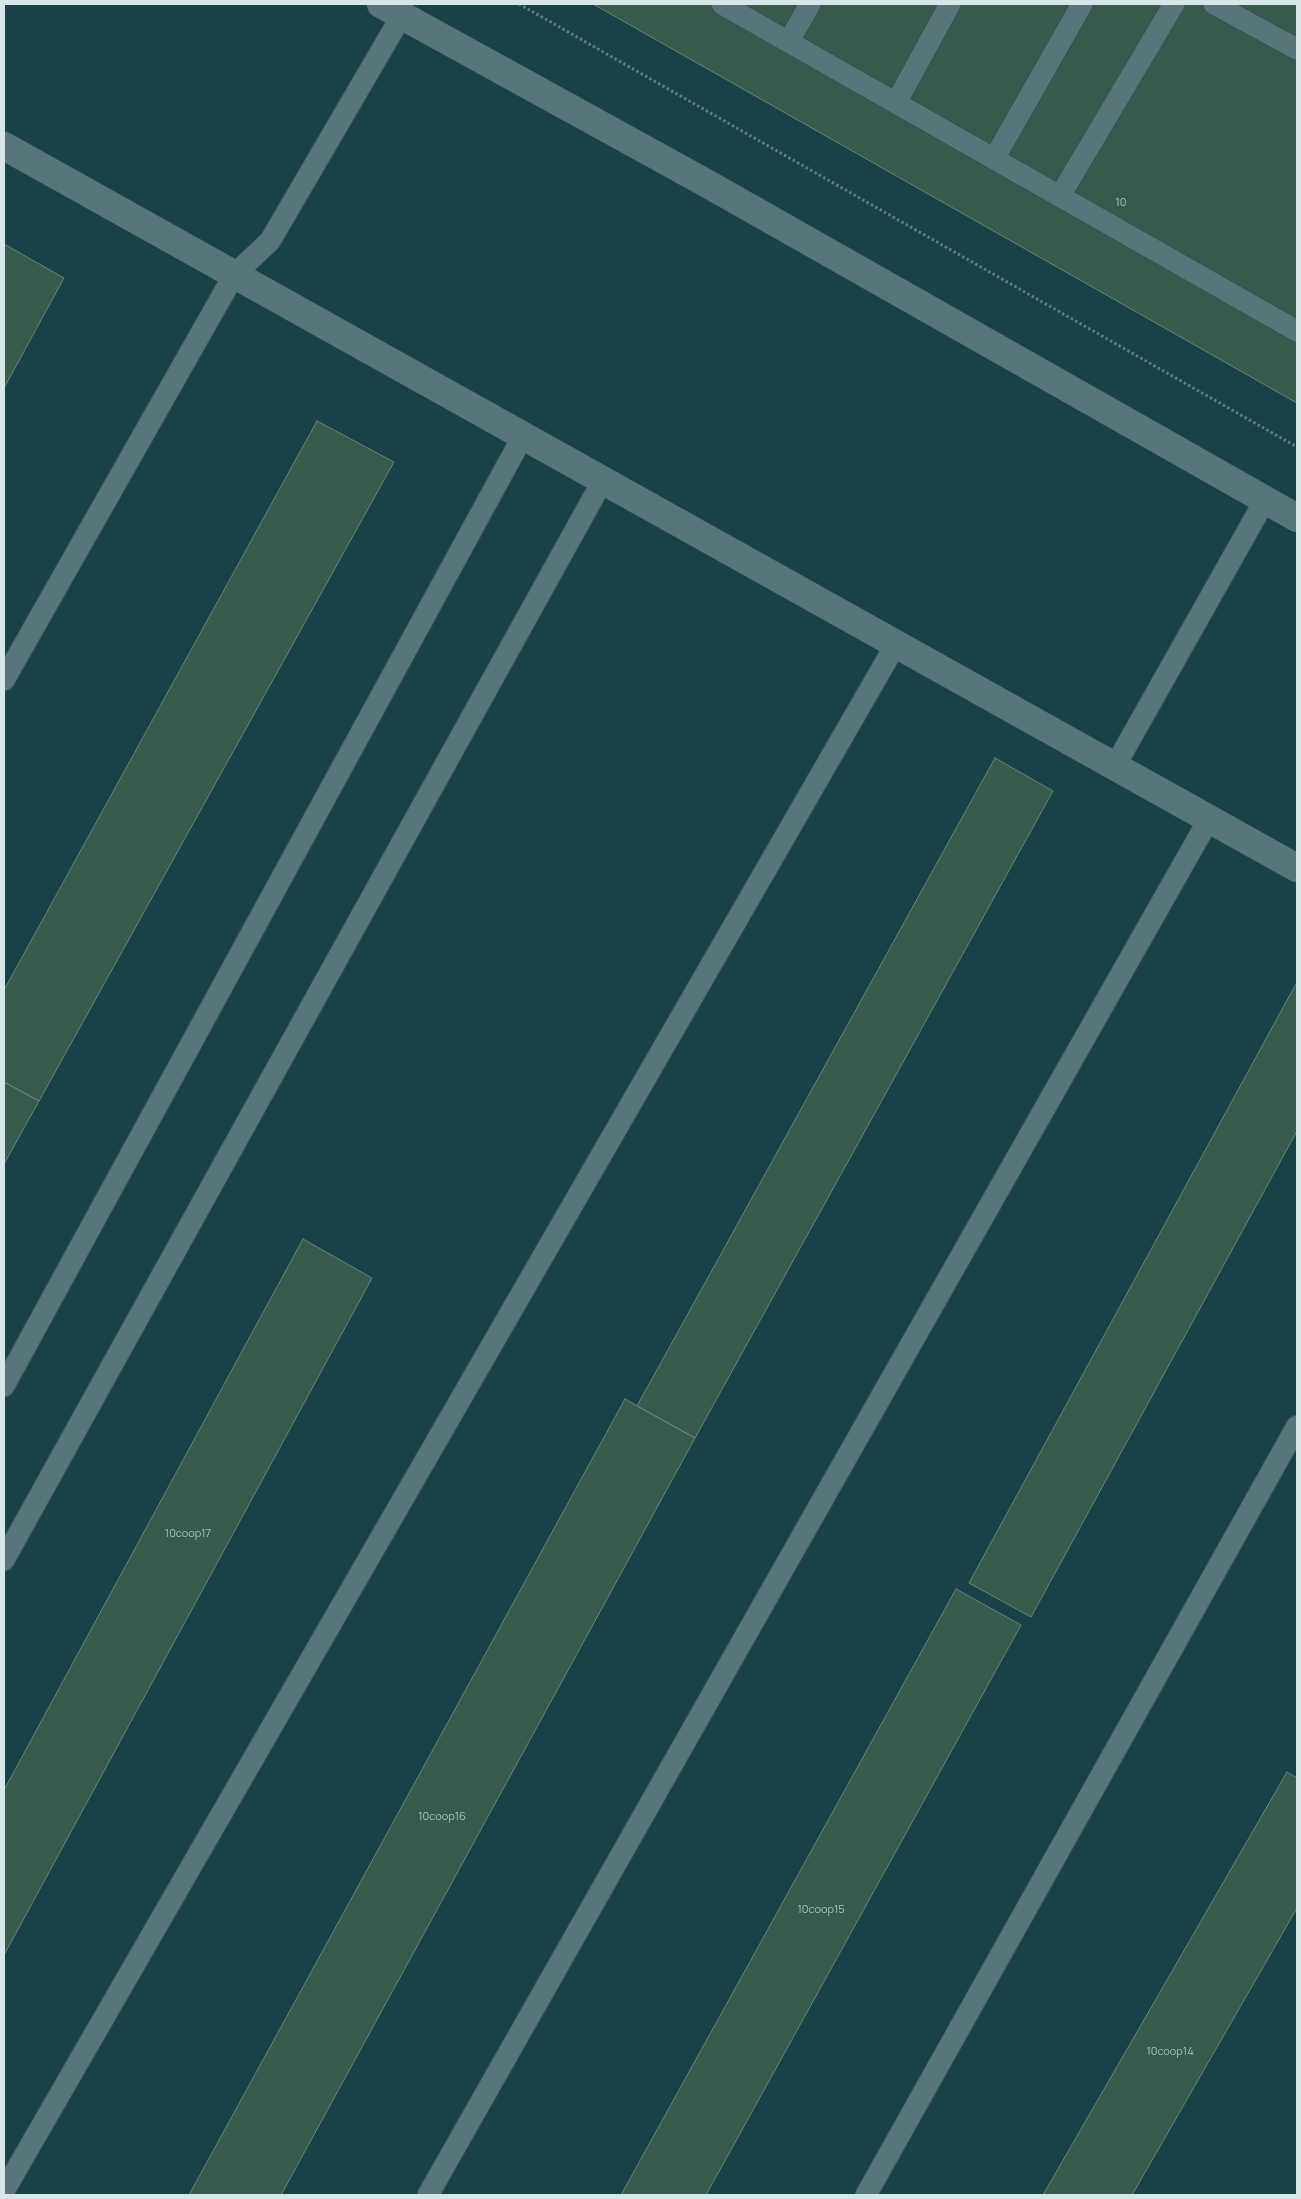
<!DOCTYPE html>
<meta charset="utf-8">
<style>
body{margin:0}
#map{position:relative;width:1301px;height:2199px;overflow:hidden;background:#183638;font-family:Manrope,sans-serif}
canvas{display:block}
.frame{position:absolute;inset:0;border:5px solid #d6e7e8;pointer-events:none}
</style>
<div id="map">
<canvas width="1301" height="2199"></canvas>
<div class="frame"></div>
</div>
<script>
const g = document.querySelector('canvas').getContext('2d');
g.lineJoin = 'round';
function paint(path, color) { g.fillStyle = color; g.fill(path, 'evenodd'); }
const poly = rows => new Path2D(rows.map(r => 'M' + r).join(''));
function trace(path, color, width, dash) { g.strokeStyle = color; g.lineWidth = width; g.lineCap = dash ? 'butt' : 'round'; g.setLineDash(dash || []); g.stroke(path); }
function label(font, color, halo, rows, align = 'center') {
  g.font = font + ' Manrope,sans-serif'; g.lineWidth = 4.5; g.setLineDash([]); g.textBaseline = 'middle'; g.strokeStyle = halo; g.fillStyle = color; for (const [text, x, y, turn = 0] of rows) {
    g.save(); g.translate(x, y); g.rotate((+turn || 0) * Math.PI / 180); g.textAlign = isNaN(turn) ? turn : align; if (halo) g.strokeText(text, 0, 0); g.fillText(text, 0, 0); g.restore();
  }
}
const built = poly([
 [4,4,1297,4,1297,2195,4,2195]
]);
const building = poly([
 [593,4,1297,4,1297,403,593,4],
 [4,244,64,278,4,388,4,244],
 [317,421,394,462,39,1101,4,1082,4,990,317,421],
 [995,758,1053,791,695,1438,637,1406,995,758],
 [1297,982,1297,1131,1031,1617,969,1583,1297,982],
 [4,1082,39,1101,4,1164,4,1082],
 [303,1239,372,1278,4,1955,4,1790,303,1239],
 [625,1399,695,1438,281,2195,189,2195,625,1399],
 [956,1589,1021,1625,706,2195,621,2195,956,1589],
 [1287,1772,1297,1778,1297,1908,1132,2195,1043,2195,1287,1772]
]);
const path = poly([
 [519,4,1297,447]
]);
const service = poly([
 [722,4,1297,331],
 [1214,4,1297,49],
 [789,41,810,4],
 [896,103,950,4],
 [994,159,1082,4],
 [1060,196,1174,4],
 [4,680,234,275,270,241,402,15],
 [1115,766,1265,500],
 [4,1386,523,436],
 [4,1560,603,480],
 [4,2191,896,644],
 [428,2195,1209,819],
 [866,2195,1297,1426]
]);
const minor = poly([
 [381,4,706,183,1297,518],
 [4,146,1297,868]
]);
const numberNames = [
 ["10",1121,203],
 ["10соор17",188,1534],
 ["10соор16",442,1817],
 ["10соор15",821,1910],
 ["10соор14",1170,2052]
];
paint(built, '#184245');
paint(building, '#365a4c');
trace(building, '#698579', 1);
trace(service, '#385254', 23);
trace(minor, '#385254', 29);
trace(path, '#617a7b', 3, [2.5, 2.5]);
trace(service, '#577679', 21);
trace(minor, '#577679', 28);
label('11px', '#aec4c1', null, numberNames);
</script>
